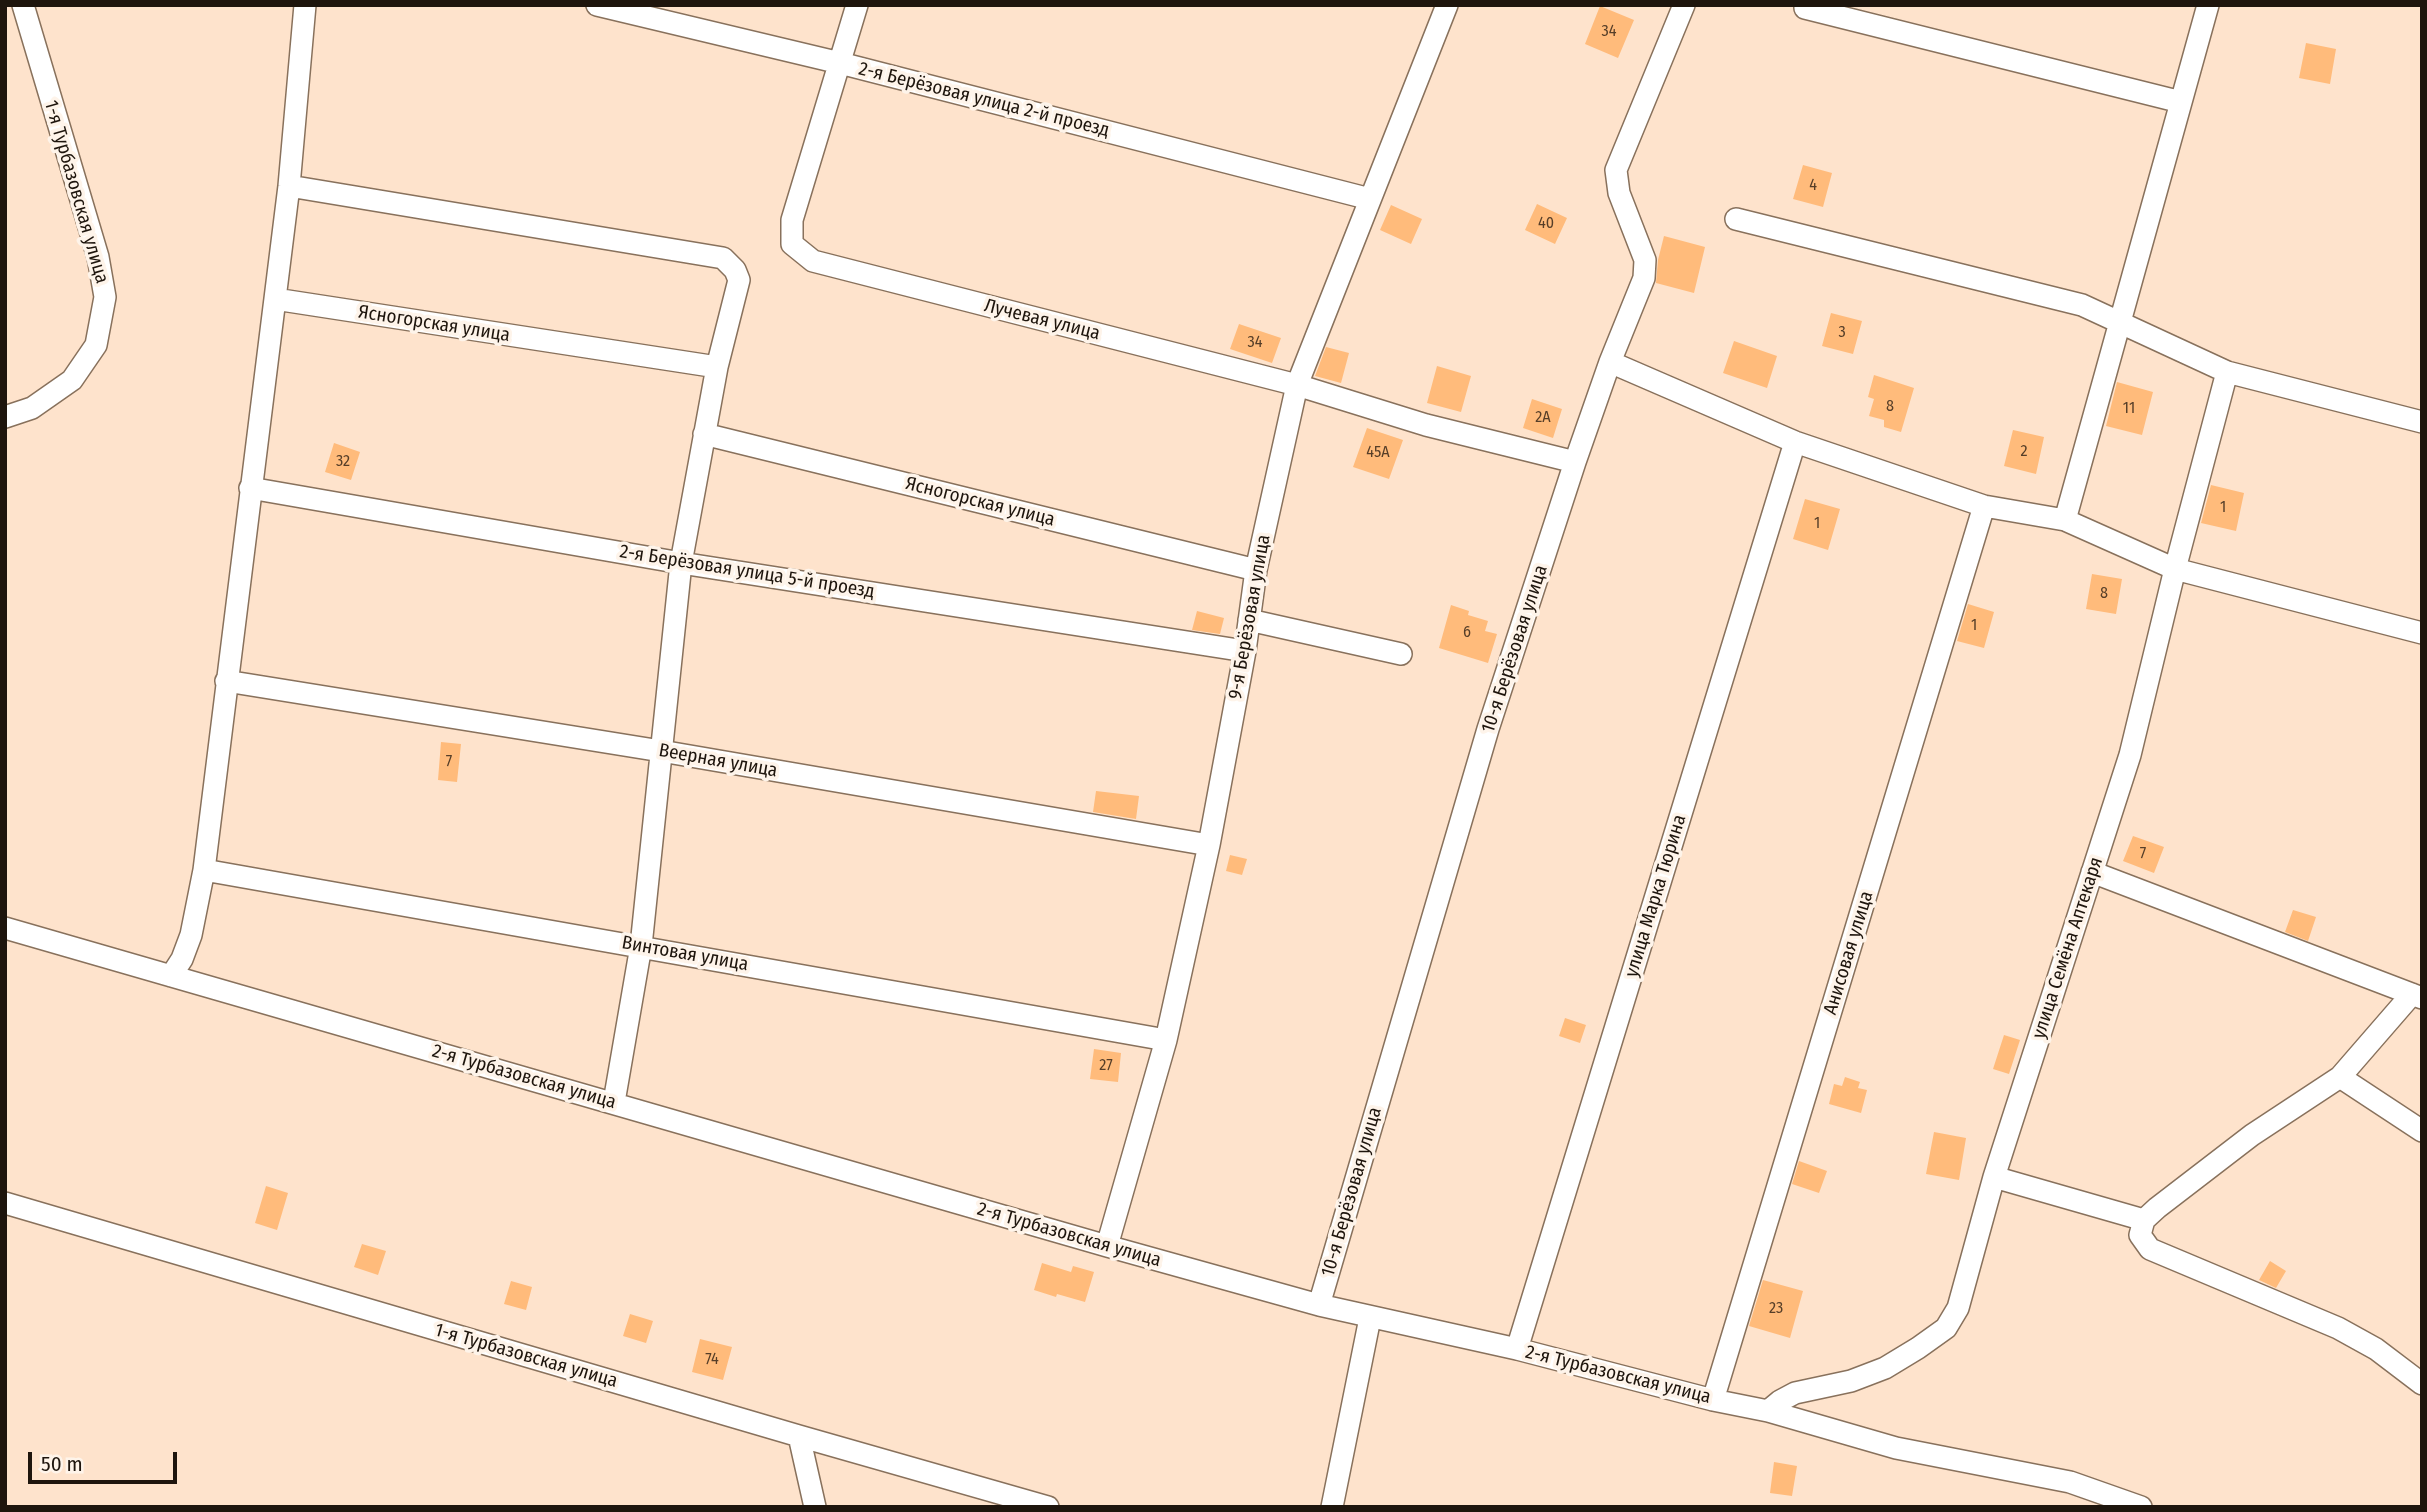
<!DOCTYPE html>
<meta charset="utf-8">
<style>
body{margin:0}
#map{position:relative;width:2427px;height:1512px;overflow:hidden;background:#fee3cc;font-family:"Fira Sans Condensed",sans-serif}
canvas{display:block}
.frame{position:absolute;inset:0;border:7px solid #1e150d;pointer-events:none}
.scale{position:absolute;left:28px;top:1452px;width:149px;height:32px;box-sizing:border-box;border:4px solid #1e150d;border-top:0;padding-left:9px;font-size:21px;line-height:24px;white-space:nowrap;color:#1e150d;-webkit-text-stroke:5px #fef4ea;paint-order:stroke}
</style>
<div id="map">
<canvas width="2427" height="1512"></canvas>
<div class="frame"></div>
<div class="scale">50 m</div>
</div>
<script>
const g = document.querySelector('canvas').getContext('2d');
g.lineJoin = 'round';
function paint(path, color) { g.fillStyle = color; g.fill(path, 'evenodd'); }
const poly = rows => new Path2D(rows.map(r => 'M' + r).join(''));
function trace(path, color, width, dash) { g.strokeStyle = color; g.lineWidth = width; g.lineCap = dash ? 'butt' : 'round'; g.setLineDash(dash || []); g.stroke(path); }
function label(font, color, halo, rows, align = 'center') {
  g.font = font + ' "Fira Sans Condensed",sans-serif'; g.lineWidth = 7; g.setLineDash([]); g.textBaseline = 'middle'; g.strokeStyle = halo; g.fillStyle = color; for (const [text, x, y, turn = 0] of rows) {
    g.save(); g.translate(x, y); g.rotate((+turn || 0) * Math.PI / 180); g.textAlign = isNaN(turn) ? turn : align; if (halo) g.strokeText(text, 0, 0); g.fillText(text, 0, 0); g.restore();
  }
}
const building = poly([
 [1600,6,1634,20,1618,58,1585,44],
 [2306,43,2336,49,2330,84,2299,78],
 [1803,165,1832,173,1823,207,1793,199],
 [1537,204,1567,218,1555,244,1525,230],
 [1391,205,1422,219,1411,244,1380,230],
 [1664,236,1705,247,1694,293,1656,283,1658,260],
 [1831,313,1862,321,1853,354,1822,346],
 [1239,324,1281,338,1272,363,1230,349],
 [1734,341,1777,356,1767,388,1723,373],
 [1326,347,1349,353,1341,383,1315,376],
 [1437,366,1471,376,1461,412,1427,403],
 [1874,375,1914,388,1901,432,1884,427,1884,420,1869,416,1874,399,1868,397],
 [2117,382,2153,392,2142,435,2106,426],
 [1532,399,1562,409,1553,438,1523,428],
 [1367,428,1403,440,1389,479,1353,467],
 [2013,430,2044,437,2036,474,2004,466],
 [334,443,360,452,351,480,325,472],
 [2211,485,2244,493,2236,531,2201,523],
 [1805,499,1840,509,1828,550,1793,539],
 [2092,574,2122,579,2116,614,2086,609],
 [1968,604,1994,612,1984,648,1957,641],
 [1451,605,1469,611,1468,615,1488,621,1485,631,1497,634,1488,663,1439,648],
 [1197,611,1224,618,1220,634,1192,630],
 [441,742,461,744,457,782,438,780],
 [1096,791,1139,796,1136,819,1093,812],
 [2133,836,2164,847,2154,873,2123,861],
 [1230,855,1247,859,1242,875,1226,871],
 [2293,910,2316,917,2308,941,2285,932],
 [1565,1018,1586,1025,1580,1043,1559,1036],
 [2004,1035,2020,1040,2009,1074,1993,1069],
 [1094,1049,1121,1053,1118,1082,1090,1079],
 [1845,1077,1860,1082,1858,1088,1867,1090,1861,1113,1829,1104,1834,1084,1842,1086],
 [1934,1132,1966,1138,1959,1180,1926,1174],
 [1799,1161,1827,1171,1819,1193,1792,1184],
 [266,1186,288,1193,277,1230,255,1223],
 [362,1244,386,1251,378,1275,354,1267],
 [2270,1261,2286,1271,2276,1288,2259,1280],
 [1042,1263,1071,1272,1073,1266,1094,1272,1085,1302,1057,1294,1056,1297,1034,1290],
 [1763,1280,1803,1291,1790,1338,1749,1326],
 [511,1281,532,1287,526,1310,504,1304],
 [630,1314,653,1321,646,1343,623,1336],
 [700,1339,732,1347,723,1380,692,1372],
 [1774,1462,1797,1466,1792,1496,1770,1493]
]);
const minor = poly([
 [597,5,840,63,1370,199],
 [857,5,792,220,792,244,813,261,1297,385,1426,425,1575,462],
 [1805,8,2181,102],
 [289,186,723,258,735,270,739,280,717,367,681,563,641,946,614,1102],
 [1736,219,2082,305,2227,372,2422,422],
 [275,299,717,367],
 [1610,362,1795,442,1984,506,2065,520,2175,569,2422,633],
 [5,417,32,408,72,380,96,345,105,297,98,257,23,5],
 [704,434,1256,570],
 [250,488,681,563,1245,651],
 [2065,520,2208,5],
 [1249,620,1401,654],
 [226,681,661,751,1209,845],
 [204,870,1166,1040],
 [2092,872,2422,998],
 [5,928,1107,1246,1319,1305,1517,1349,1713,1400,1768,1411,1896,1448,2070,1482,2141,1507],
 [171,976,182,959,191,935,204,870,289,186,305,5],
 [2412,994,2340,1077,2422,1131],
 [2340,1077,2252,1135,2157,1208,2144,1220,2140,1235,2150,1249,2338,1328,2376,1349,2422,1384],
 [1994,1177,2144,1220],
 [5,1203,799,1436,1048,1507],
 [1107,1246,1166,1040,1209,845,1245,651,1256,570,1297,385,1447,5],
 [1319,1305,1488,729,1575,462,1610,362,1644,278,1645,260,1619,193,1616,170,1684,5],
 [1517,1349,1795,442],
 [1713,1400,1984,506],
 [1768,1411,1780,1401,1795,1393,1851,1381,1885,1368,1918,1348,1946,1328,1958,1308,1994,1177,2130,755,2175,569,2227,372],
 [799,1436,815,1507],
 [1332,1507,1370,1318]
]);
const numberNames = [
 ["34",1609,32],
 ["4",1813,186],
 ["40",1546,224],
 ["3",1842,333],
 ["34",1255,343],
 ["8",1890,407],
 ["11",2129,409],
 ["2А",1543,418],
 ["2",2024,452],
 ["45А",1378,453],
 ["32",343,462],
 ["1",2223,508],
 ["1",1817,524],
 ["8",2104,594],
 ["1",1974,626],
 ["6",1467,633],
 ["7",449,762],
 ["7",2143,854],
 ["27",1106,1066],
 ["23",1776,1309],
 ["74",712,1360]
];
const streetNames = [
 ["2-я Берёзовая улица 2-й проезд",984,100,14],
 ["1-я Турбазовская улица",76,192,74],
 ["Лучевая улица",1042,320,14],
 ["Ясногорская улица",434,324,9],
 ["Ясногорская улица",980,502,14],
 ["2-я Берёзовая улица 5-й проезд",747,572,9],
 ["9-я Берёзовая улица",1250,617,-80],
 ["10-я Берёзовая улица",1515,649,-72],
 ["Веерная улица",718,761,10],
 ["улица Марка Тюрина",1656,896,-73],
 ["улица Семёна Аптекаря",2068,948,-72],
 ["Анисовая улица",1849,953,-73],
 ["Винтовая улица",685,954,10],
 ["2-я Турбазовская улица",524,1077,16],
 ["10-я Берёзовая улица",1352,1192,-74],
 ["2-я Турбазовская улица",1069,1235,16],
 ["1-я Турбазовская улица",526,1356,16],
 ["2-я Турбазовская улица",1618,1375,14]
];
paint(building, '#ffbb7b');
trace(minor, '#88715c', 24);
trace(minor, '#fff', 21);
label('16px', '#563e28', null, numberNames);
label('19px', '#1e150d', '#fef4ea', streetNames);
</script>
